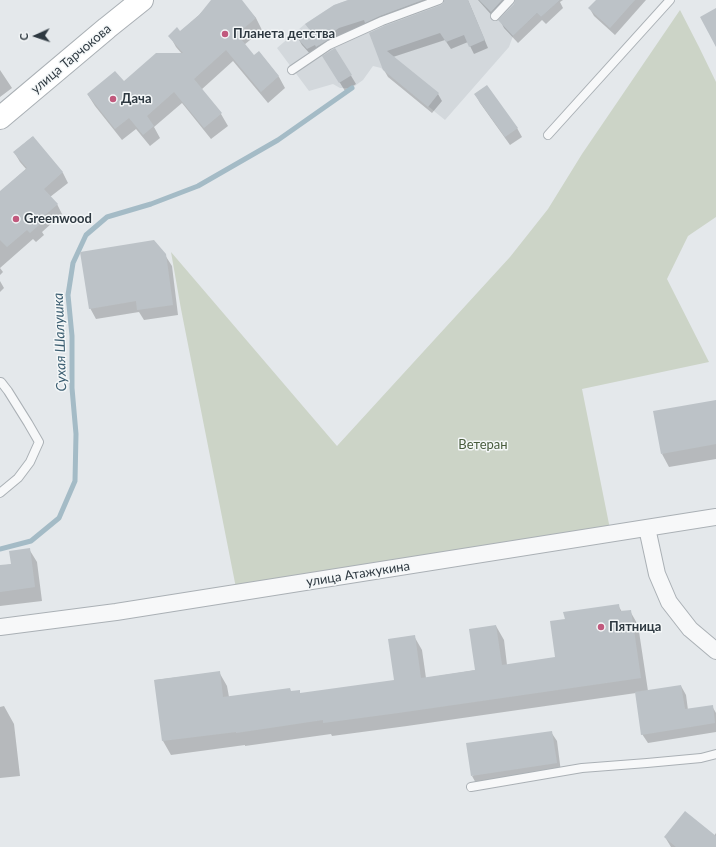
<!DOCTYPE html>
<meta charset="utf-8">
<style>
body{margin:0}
#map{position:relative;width:716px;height:847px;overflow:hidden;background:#e4e8eb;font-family:Lato,sans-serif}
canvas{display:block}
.north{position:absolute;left:16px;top:16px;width:40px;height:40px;-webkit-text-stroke:3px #f4f7f8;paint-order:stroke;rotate:267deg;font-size:11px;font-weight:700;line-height:16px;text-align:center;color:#2e3941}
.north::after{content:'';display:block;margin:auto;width:14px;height:18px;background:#2e3941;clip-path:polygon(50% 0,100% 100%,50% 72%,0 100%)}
</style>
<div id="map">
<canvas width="716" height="847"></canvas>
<div class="north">С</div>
</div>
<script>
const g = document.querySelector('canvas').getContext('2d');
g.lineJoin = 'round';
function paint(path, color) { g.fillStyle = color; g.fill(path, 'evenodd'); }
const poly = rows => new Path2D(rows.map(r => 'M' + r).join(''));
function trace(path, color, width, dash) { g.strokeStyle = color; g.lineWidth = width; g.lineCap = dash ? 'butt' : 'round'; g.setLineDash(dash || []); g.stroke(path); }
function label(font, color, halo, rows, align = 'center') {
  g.font = font + ' Lato,sans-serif'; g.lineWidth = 3; g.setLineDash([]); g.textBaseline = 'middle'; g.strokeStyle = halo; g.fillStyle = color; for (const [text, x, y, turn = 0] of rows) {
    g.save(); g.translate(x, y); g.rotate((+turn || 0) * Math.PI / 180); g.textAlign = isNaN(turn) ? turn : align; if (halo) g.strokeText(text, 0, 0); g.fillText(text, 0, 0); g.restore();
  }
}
const built = poly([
 [348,0,560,0,541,17,537,13,513,36,509,47,445,120,381,68,373,66,363,80,352,88,340,88,333,84,309,91,277,48,305,24,320,14,334,5]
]);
const green = poly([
 [680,10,699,47,716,82,716,217,688,236,667,279,709,362,582,389,611,534,237,593,181,309,171,252,337,446,510,257,548,209,582,154]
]);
const shadow = poly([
 [213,0,240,0,256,18,262,30,244,45,254,56,259,52,279,77,285,88,268,103,233,61,201,90,221,114,228,126,211,139,182,103,154,127,160,138,150,146,136,129,122,140,95,106,88,95,124,83,182,54,176,47,170,36,180,32,199,15],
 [351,0,468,0,488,48,474,54,468,42,451,49,445,40,393,57,438,94,442,101,432,113,388,77,384,70,370,33,441,6,445,2,442,2,384,23,312,56,302,45,298,38],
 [478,0,510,0,495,19],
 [525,0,563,0,560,2,563,8,546,24,542,20,518,43,504,28,500,20],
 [597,0,646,0,615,35,594,16,590,9],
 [335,49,356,84,345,91,329,65],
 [0,70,12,88,0,97],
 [475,94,517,128,522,137,510,145,480,103],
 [32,137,63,173,68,183,50,197,57,204,62,214,42,232,44,235,36,242,33,239,0,268,0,192,26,169,20,162,14,152],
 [165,255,172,266,178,315,144,320,139,312,96,319,90,308],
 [0,268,3,272,0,275],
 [0,281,4,288,0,292],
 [716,401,716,459,669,467,662,454],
 [29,549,37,562,42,601,0,606,0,566,12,564],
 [618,605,622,612,630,611,638,625,648,691,681,686,686,695,688,710,712,706,716,713,716,732,648,743,642,734,636,693,407,726,332,736,331,734,245,746,245,745,171,755,163,741,155,680,219,672,227,686,229,697,299,691,300,694,395,681,414,636,422,650,426,678,476,670,496,626,504,640,507,665,556,658,566,620],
 [4,706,14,724,20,776,0,778,0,707],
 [551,732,557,741,561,772,477,785,472,776],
 [716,833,716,847,671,847,665,837,714,836]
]);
const stream = poly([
 [0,549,31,541,59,518,75,481,76,434,72,388,72,336,68,295,73,263,86,235,107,217,151,204,198,186,278,140,352,88]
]);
const building = poly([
 [211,0,242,0,256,18,237,34,254,55,259,51,279,76,261,92,226,50,194,79,222,113,204,128,174,92,147,116,154,126,143,135,129,118,115,129,87,94,115,71,124,81,156,53,183,53,168,36,177,27,180,31,199,15],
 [348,0,423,0,380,16,365,23,364,20,339,28,328,36,330,39,316,47,315,45,307,49,297,38,309,29,305,24,334,5],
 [444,0,468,0,485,40,469,47,464,35,446,42,440,33,387,51,439,93,428,107,383,70,369,33,384,26,441,5,443,3],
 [479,0,502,0,491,12],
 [515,0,560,0,541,17,537,13,513,36,498,20,514,4],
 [596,0,635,0,610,28,588,8],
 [716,8,716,47,700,17],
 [335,48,352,75,339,83,322,56],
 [487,85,518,128,505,137,474,94],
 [33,136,63,172,44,189,58,204,37,222,39,225,30,233,27,230,7,247,0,240,0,191,27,168,13,152],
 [154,240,166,254,173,305,137,310,136,301,89,309,80,252],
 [716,400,716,444,661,454,653,411],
 [30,548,35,587,0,592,0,565,11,564,9,551],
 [619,604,620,611,631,610,641,678,398,713,323,723,323,720,236,733,236,732,162,741,154,680,220,671,223,697,290,688,291,691,300,690,300,693,394,680,388,639,415,635,421,678,475,670,469,629,496,625,502,665,555,657,550,621,565,619,563,612],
 [681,685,685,709,713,705,715,723,641,735,635,692],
 [552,731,557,763,471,776,466,743],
 [685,811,716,836,716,847,676,847,664,837]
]);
const lane = poly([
 [495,16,510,0],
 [292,70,329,45,382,21,439,0],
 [548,135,670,0],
 [0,382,1,382,8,391,28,423,39,442,30,462,18,478,0,493],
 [471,787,582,768,647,763,701,758,716,754]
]);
const street = poly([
 [647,528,657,574,669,602,690,629,716,651],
 [0,627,116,612,716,517]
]);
const secondary = poly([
 [0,118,107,28,142,0]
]);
const markers = [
 [225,34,4,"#c1597d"],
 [113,99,4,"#c1597d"],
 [16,219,4,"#c1597d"],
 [601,627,4,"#c1597d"]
];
const poiNames = [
 ["Планета детства",233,34],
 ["Дача",121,99],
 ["Greenwood",24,219],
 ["Пятница",609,627]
];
const streetNames = [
 ["улица Тарчокова",71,59,-40],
 ["улица Атажукина",358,574,-9]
];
const parkNames = [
 ["Ветеран",483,445]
];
const waterNames = [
 ["Сухая Шалушка",60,342,-92]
];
paint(built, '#d3d8dc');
paint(green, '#ccd4c7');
paint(shadow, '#0003');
trace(stream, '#a4bbc6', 5);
paint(building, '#bcc2c7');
trace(lane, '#aab0b5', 10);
trace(street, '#aab0b5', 18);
trace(secondary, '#aab0b5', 24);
trace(lane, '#f7f8f9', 8);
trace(street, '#f7f8f9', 16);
trace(secondary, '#fff', 22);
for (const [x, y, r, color] of markers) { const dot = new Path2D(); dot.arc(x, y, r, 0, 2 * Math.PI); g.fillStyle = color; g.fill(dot); trace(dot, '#f4f7f8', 1.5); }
label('bold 13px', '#2e3941', '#f4f7f8', poiNames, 'left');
label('13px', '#2e3941', '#f4f7f8', streetNames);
label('13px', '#485c3d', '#f4f7f8', parkNames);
label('italic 14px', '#3c5e71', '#f4f7f8', waterNames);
</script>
